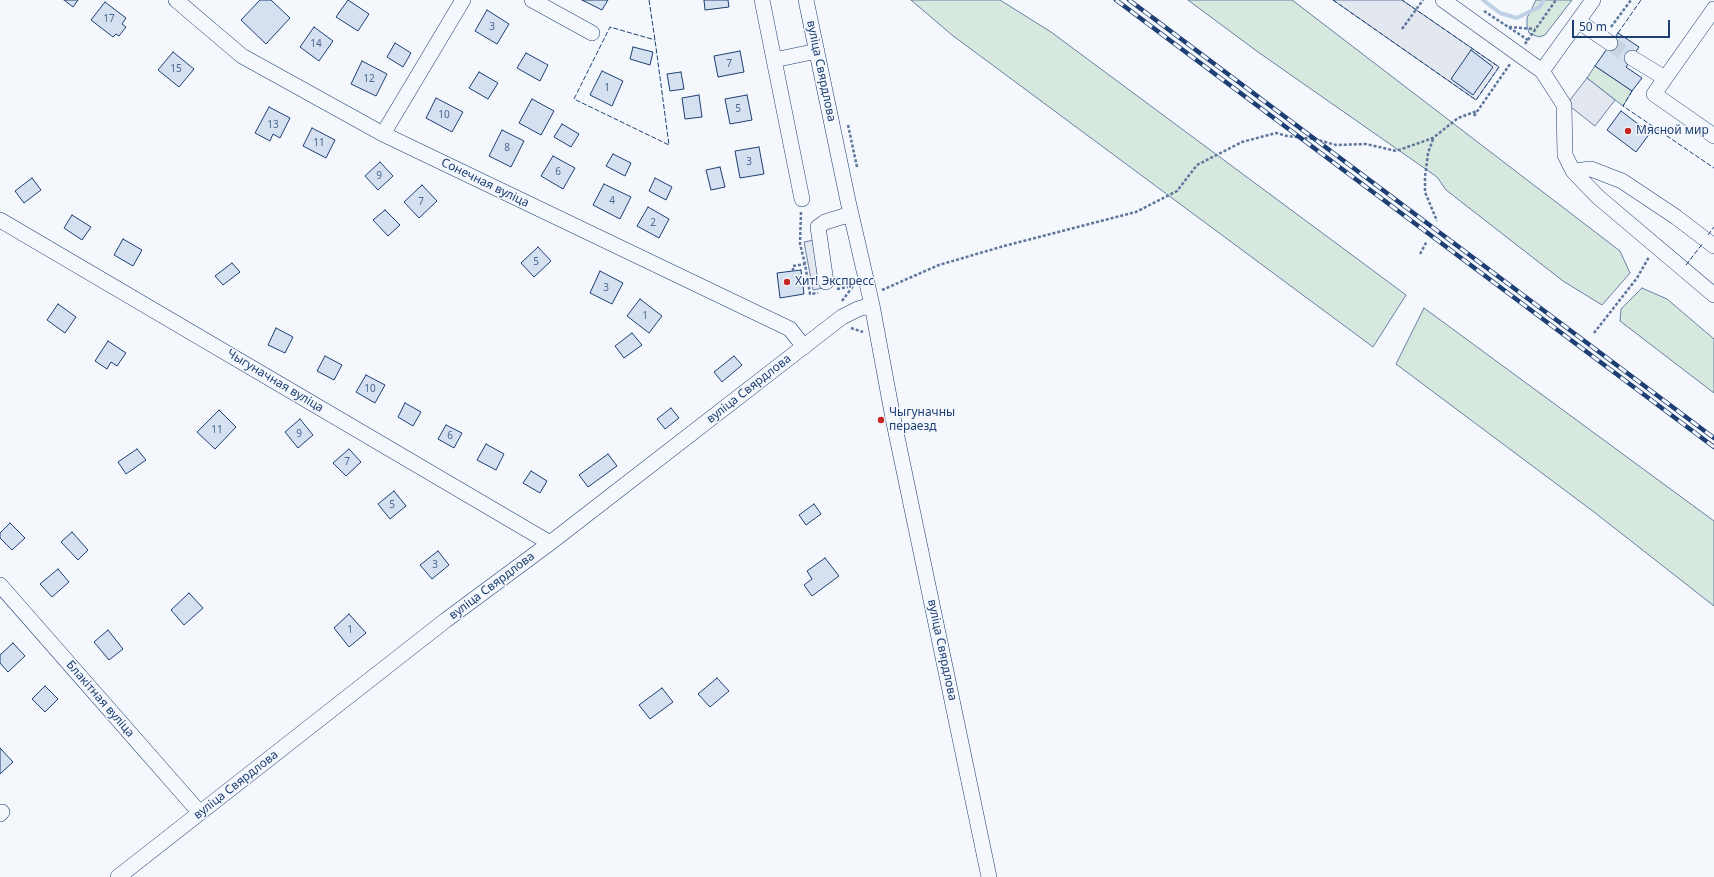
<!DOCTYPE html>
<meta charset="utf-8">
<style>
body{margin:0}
#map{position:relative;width:1714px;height:877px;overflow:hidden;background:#f4f7fb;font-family:"Noto Sans",sans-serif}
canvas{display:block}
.scale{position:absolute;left:1572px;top:20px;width:98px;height:18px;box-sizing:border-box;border:2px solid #1d3f73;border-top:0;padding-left:5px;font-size:12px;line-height:14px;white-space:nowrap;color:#1d3f73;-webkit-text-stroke:3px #f4f7fb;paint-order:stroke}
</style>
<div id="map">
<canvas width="1714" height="877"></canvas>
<div class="scale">50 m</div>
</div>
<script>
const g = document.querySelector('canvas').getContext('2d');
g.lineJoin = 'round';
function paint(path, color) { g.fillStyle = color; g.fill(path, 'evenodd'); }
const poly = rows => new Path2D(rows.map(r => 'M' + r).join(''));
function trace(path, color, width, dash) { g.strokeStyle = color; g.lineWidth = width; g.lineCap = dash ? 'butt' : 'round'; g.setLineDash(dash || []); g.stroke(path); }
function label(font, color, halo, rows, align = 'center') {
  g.font = font + ' "Noto Sans",sans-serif'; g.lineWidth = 3; g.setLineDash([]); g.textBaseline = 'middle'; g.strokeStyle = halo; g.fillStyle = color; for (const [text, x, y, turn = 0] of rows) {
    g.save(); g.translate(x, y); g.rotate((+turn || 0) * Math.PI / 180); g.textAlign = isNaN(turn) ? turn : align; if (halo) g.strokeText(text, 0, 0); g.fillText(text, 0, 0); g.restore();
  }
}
const green = poly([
 [911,0,1000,0,1051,32,1406,295,1373,347,952,35,911,0],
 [1188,0,1292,0,1620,251,1630,273,1602,305,1563,281,1446,190,1437,177,1258,52,1188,0],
 [1536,0,1572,0,1545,35,1539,37,1529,33,1527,26,1527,18,1536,0],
 [1595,66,1632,91,1623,106,1587,78,1595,66],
 [1642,288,1667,299,1714,339,1714,393,1620,321,1621,309,1642,288],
 [1424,308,1714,521,1714,606,1594,512,1396,364,1424,308]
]);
const parking = poly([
 [1333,0,1402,0,1499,67,1476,100,1333,0],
 [1587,78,1615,100,1595,126,1567,104,1587,78],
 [824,238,833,286,813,290,804,242,824,238]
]);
const stream = poly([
 [1483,0,1500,13,1517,18,1539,7,1544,0]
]);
const building = poly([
 [64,0,78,0,73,7,64,0],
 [260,0,271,0,290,18,266,44,241,20,260,0],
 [348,0,369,14,358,31,336,17,348,0],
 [582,0,608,0,602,10,582,0],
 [704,0,728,0,729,7,705,10,704,0],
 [105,2,126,18,122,24,126,27,119,36,116,34,113,37,91,20,105,2],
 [487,10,509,24,497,44,475,31,487,10],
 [314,27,333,41,319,61,300,47,314,27],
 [1618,33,1639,47,1626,67,1642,78,1632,91,1595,66,1618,33],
 [395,43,411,53,403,67,387,57,395,43],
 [633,47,653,52,650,65,630,59,633,47],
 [1471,50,1493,67,1473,95,1451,79,1471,50],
 [740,51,744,72,718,77,714,56,740,51],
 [173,52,194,69,179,87,158,70,173,52],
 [526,53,548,65,540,81,517,68,526,53],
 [362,61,387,74,376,96,351,84,362,61],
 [602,71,623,81,612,106,590,95,602,71],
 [479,72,498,83,488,99,469,88,479,72],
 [681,72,684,89,670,91,667,74,681,72],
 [699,95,702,117,685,119,682,98,699,95],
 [747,95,752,120,730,124,725,99,747,95],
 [436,98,463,112,452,132,426,118,436,98],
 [532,99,554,111,541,135,519,123,532,99],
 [269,107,290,118,280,138,273,134,270,141,255,133,269,107],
 [1621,111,1650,133,1636,152,1607,130,1621,111],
 [562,124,579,134,571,147,554,137,562,124],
 [312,128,335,140,326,158,303,146,312,128],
 [502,130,524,141,511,167,489,156,502,130],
 [759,147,764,174,740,178,735,151,759,147],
 [613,154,631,163,625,176,606,166,613,154],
 [553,156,575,168,563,189,541,176,553,156],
 [380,162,393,176,378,190,365,176,380,162],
 [720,167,725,187,711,190,706,170,720,167],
 [32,178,41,190,24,203,15,191,32,178],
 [655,178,672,187,666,200,649,191,655,178],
 [604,184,631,197,620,219,593,205,604,184],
 [422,185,437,201,419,218,404,202,422,185],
 [648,207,669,219,659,238,637,226,648,207],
 [385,210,400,225,388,236,373,220,385,210],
 [72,215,91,227,82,240,64,228,72,215],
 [123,239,142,250,133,266,114,255,123,239],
 [538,247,551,261,534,277,521,263,538,247],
 [232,263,240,272,223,285,215,276,232,263],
 [801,270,804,294,780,298,777,273,801,270],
 [600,271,623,283,612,304,590,293,600,271],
 [640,299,662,316,649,333,627,316,640,299],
 [58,304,76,317,65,333,47,320,58,304],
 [276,328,293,337,285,353,268,345,276,328],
 [632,333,642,345,624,358,615,346,632,333],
 [108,341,126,353,117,366,111,362,107,369,95,361,108,341],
 [325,356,342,365,334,380,317,371,325,356],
 [734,356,742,365,722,382,714,372,734,356],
 [366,375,385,385,375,403,356,392,366,375],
 [405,403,421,412,413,426,398,417,405,403],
 [671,408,679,418,665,429,657,419,671,408],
 [219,410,236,427,215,449,197,432,219,410],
 [300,419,313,435,298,448,285,432,300,419],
 [446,425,462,433,454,448,438,439,446,425],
 [486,444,504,454,496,470,477,460,486,444],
 [137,449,146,460,126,474,118,462,137,449],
 [349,449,361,462,346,476,333,463,349,449],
 [608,454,617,466,588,487,579,475,608,454],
 [531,471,547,481,540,493,523,483,531,471],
 [394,491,406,506,390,519,378,504,394,491],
 [814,504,821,514,806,525,799,515,814,504],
 [10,523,25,538,12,550,0,538,0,533,10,523],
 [72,532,88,550,78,560,61,542,72,532],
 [438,551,449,565,432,579,420,565,438,551],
 [825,558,839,576,812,596,804,585,812,579,807,571,825,558],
 [58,569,69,582,52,597,40,584,58,569],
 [189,593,203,608,184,625,171,610,189,593],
 [349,614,366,633,349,647,334,628,349,614],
 [108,630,123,649,109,660,94,642,108,630],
 [13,643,25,656,8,672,0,663,0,655,13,643],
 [717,678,729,691,710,707,698,694,717,678],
 [45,686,58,699,45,712,32,699,45,686],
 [662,688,673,702,650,719,639,705,662,688],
 [0,748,13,762,0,774,0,748]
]);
const minorTunnel = poly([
 [1610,43,1632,58]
]);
const path = poly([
 [1484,11,1528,40],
 [1509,27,1535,29],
 [1611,27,1631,0],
 [1402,29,1423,0],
 [1525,44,1556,0],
 [1474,116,1510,64],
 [848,125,857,167],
 [1433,139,1428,153,1425,177,1425,192,1437,221],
 [801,212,800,244,805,264],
 [1420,254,1427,241],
 [793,271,793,266,805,264,810,294,818,293],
 [837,289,853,286],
 [882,290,939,265,1004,246,1136,212,1177,191,1197,165,1242,142,1276,133,1287,136,1314,139,1336,145,1366,144,1396,151,1433,138,1458,118,1477,111],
 [842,301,854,285],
 [851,328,863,332],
 [1594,333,1637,278,1649,257]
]);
const minor = poly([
 [176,0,242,56,383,134,790,329,804,347],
 [532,0,592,33],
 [762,0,802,199],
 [806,0,848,201,872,305,893,418,989,877],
 [1443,0,1542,71,1564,105,1565,155,1573,171,1598,197,1714,295],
 [1714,9,1654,94,1714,136],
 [1578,21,1610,43],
 [1632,58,1665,78],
 [774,60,817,51],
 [1542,71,1593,0],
 [383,134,463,0],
 [1573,171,1591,169,1622,181,1676,217,1714,246],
 [0,220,550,543],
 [826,282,818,227,825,222,851,214],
 [0,585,200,813],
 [0,814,2,812],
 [118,877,446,620,550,543,829,327,842,317,858,309,872,305]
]);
const rail = poly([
 [1116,0,1714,447],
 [1129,0,1714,438]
]);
const fence = poly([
 [649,0,655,40,669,145,574,99,610,27,655,40],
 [1333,0,1476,100,1499,67,1402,0],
 [1618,33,1641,0],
 [1632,91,1623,106,1714,168],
 [1708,235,1714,227],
 [1686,265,1703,243]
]);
const markers = [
 [1628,131,4,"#c62828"],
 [787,282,4,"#c62828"],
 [881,420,4,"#c62828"]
];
const numberNames = [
 ["17",109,19],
 ["3",492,27],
 ["14",316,44],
 ["7",729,64],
 ["15",176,69],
 ["12",369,79],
 ["1",607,88],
 ["5",738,109],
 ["10",444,115],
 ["13",273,125],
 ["11",319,143],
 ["8",507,148],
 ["3",749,162],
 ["6",558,172],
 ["9",379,176],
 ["4",612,201],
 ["7",421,202],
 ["2",653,223],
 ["5",536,262],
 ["3",606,288],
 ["1",645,316],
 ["10",370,389],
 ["11",217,430],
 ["9",299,434],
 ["6",450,436],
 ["7",347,462],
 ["5",392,505],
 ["3",435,565],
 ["1",350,630]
];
const streetNames = [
 ["вуліца Свярдлова",821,71,78],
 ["Сонечная вуліца",485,183,26],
 ["Чыгуначная вуліца",275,381,31],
 ["вуліца Свярдлова",749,389,-38],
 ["вуліца Свярдлова",492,586,-37],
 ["вуліца Свярдлова",942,650,78],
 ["Блакітная вуліца",100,699,49],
 ["вуліца Свярдлова",236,785,-38]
];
const poiNames = [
 ["Мясной мир",1636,131],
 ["Хит! Экспресс",795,282],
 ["Чыгуначны",889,413],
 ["пераезд",889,427]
];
paint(green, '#d7e8df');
trace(green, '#687fa3', 1);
paint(parking, '#e3e8f0');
trace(parking, '#687fa3', 1);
trace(stream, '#bed0e5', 4);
paint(building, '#d5e0f0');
trace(building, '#1d3f73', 1);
trace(minorTunnel, '#c9d2e0', 15, [15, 8]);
trace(minor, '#1d3f73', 16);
trace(path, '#5e769c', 2.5, [3, 2]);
trace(minor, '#f4f7fb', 15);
trace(rail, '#1d3f73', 4.5);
trace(rail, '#f4f7fb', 3, [9]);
trace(fence, '#1d3f73', 1, [5, 2]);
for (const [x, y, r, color] of markers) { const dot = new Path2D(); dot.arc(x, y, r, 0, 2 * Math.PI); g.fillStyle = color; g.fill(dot); trace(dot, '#f4f7fb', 1.5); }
label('10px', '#4b6792', null, numberNames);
label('12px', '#1d3f73', '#f4f7fb', streetNames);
label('12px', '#1d3f73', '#f4f7fb', poiNames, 'left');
</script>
